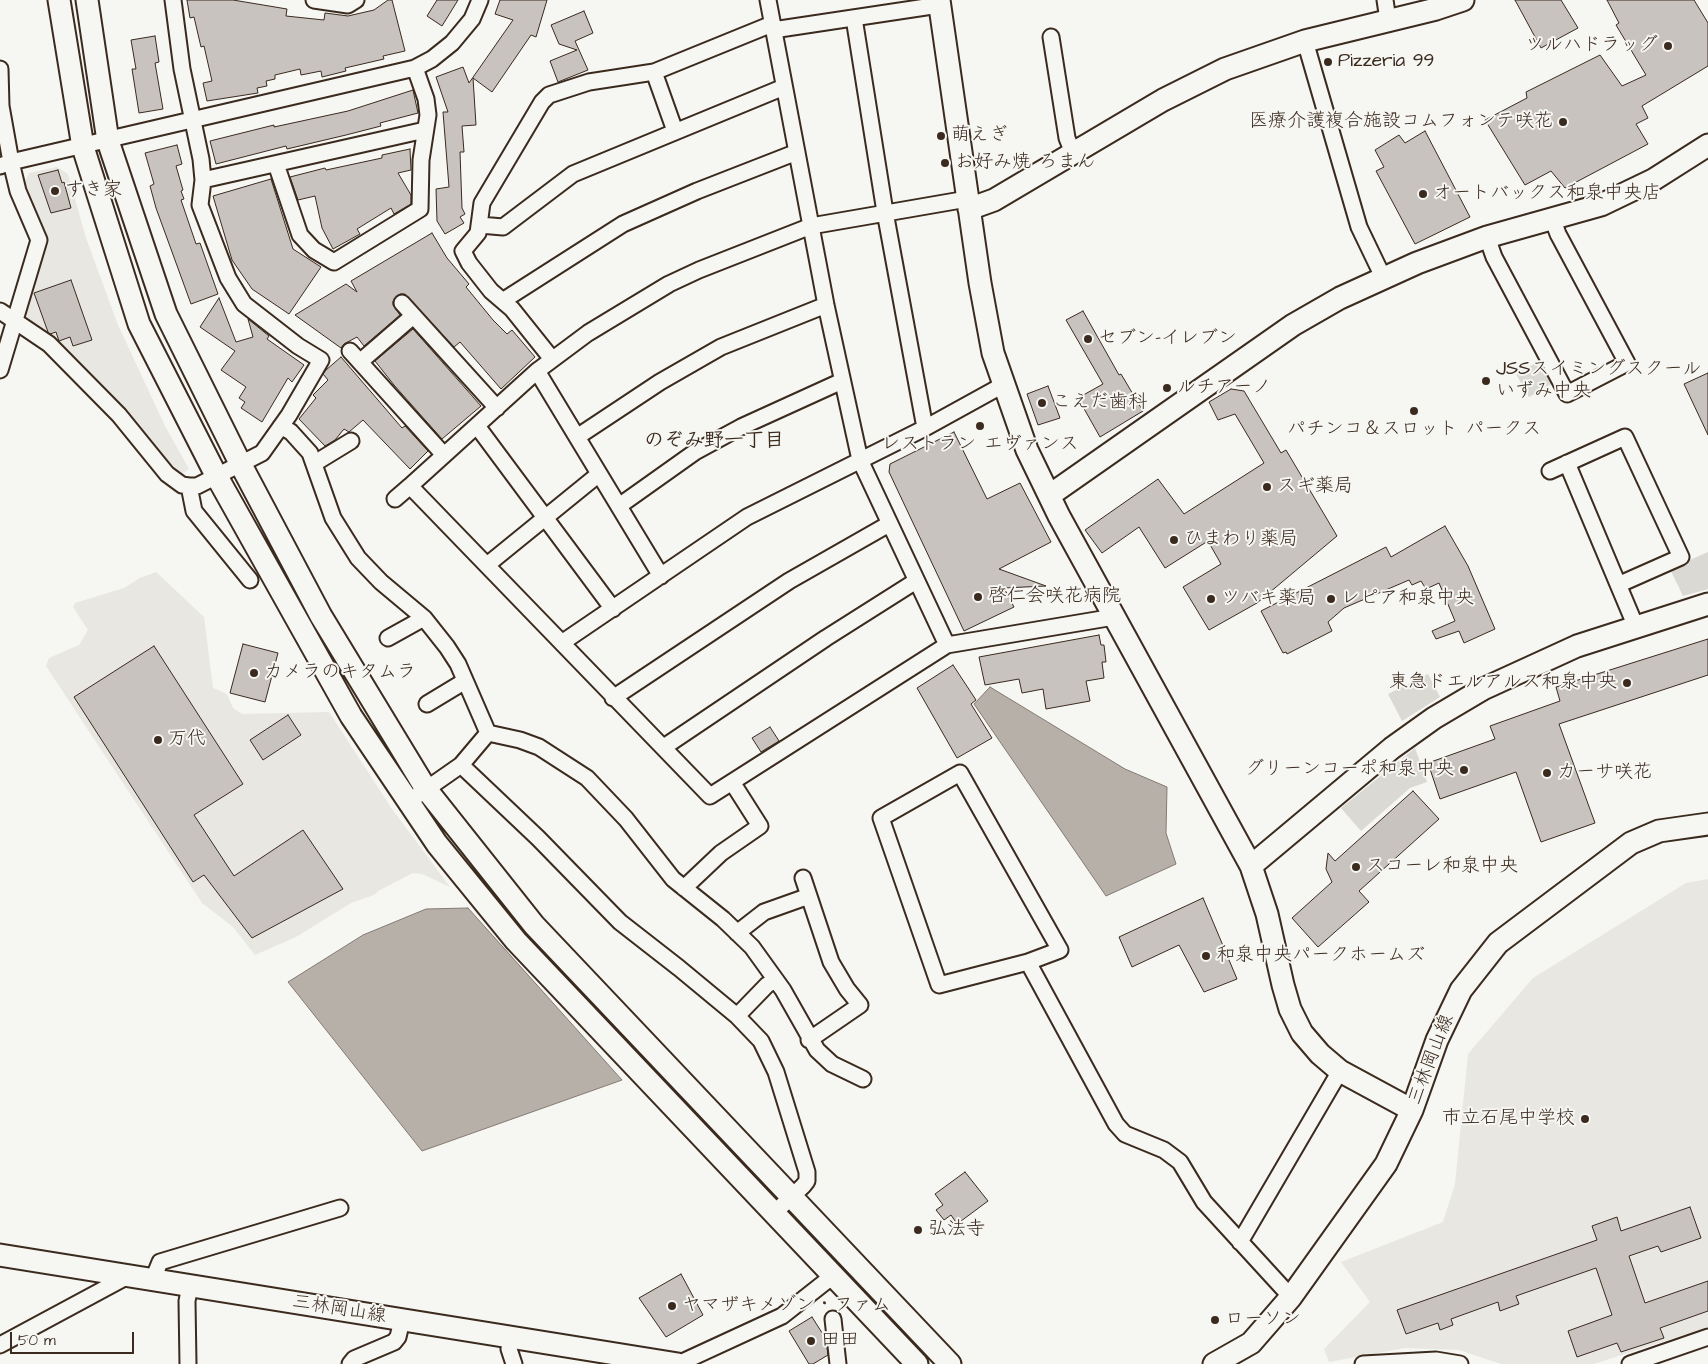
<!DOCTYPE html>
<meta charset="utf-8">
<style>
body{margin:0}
#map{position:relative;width:1708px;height:1364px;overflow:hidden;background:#f6f6f2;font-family:"Architects Daughter",sans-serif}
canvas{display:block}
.scale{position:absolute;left:10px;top:1332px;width:124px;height:22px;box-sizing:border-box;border:2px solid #3b2a1e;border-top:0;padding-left:6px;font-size:15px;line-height:18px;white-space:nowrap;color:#3b2a1e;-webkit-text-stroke:4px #f6f6f2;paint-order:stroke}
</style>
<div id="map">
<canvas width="1708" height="1364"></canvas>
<div class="scale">50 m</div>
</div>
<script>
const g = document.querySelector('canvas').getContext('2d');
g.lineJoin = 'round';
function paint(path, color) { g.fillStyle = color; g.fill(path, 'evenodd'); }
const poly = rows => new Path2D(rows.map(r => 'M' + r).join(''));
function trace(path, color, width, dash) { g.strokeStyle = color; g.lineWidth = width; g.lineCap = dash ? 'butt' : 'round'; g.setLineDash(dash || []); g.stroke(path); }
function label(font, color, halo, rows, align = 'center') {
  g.font = font + ' "Architects Daughter","Klee One",sans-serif'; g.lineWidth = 4; g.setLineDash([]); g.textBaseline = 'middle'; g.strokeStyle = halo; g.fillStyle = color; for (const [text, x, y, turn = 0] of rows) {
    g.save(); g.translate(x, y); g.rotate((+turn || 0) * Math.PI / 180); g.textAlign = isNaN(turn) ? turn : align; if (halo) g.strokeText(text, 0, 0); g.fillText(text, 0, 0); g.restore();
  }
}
const built = poly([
 [57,167,68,174,86,238,118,325,165,426,189,469,183,473,169,465,140,428,27,319,24,312,49,241,25,182,29,173],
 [156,572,204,617,213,688,227,694,233,708,242,714,329,712,392,809,450,887,422,874,413,873,378,891,374,895,351,903,296,937,255,955,233,927,202,903,46,666,49,658,79,645,88,630,73,607,75,603,124,588,140,578],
 [1708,879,1708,1327,1594,1364,1501,1364,1459,1350,1405,1348,1329,1362,1324,1349,1370,1302,1341,1262,1443,1222,1455,1184,1468,1054,1533,978,1686,883]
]);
const green = poly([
 [1541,360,1553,383,1529,397,1516,374],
 [1708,552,1708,589,1683,596,1670,569],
 [1428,674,1440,697,1402,721,1388,694],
 [1415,748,1427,782,1410,788,1361,831,1341,808]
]);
const water = poly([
 [990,687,1125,769,1167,787,1166,833,1176,864,1106,896,974,704,990,687],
 [468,908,622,1080,422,1151,288,982,363,935,426,909,468,908]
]);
const building = poly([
 [187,0,233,0,287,9,286,16,324,20,325,13,348,16,374,10,388,0,392,0,405,51,383,56,384,59,345,68,346,71,322,77,321,71,301,75,300,69,275,75,275,79,266,81,267,86,257,88,258,93,207,101,203,83,212,81,204,46,201,47,194,17,190,18,187,0],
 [437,0,458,0,442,26,427,16,437,0],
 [500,0,547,0,536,37,531,35,492,92,473,78,476,125,462,126,464,152,460,152,462,208,465,214,460,217,464,223,445,234,437,221,436,189,449,187,443,112,448,112,436,77,463,67,469,83,513,20,495,14,500,0],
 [1515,0,1561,0,1578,28,1541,48,1515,0],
 [1607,0,1694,0,1708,23,1708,66,1642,106,1648,118,1636,124,1648,144,1565,188,1551,171,1525,185,1485,120,1527,98,1526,92,1600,55,1622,86,1646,75,1616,25,1619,23,1607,0],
 [584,11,593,33,575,41,588,70,558,82,550,61,577,50,559,44,551,25,584,11],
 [155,36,159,62,155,63,163,109,139,113,132,69,136,69,131,40,155,36],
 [413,90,418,113,380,123,381,126,346,135,287,149,286,146,216,164,210,141,274,125,274,127,348,111,413,90],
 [1425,131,1470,217,1415,244,1376,171,1384,167,1375,150,1399,135,1405,143,1425,131],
 [177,145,182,164,176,166,183,190,181,191,184,199,181,200,196,244,200,243,218,294,191,304,156,208,150,186,154,184,145,153,177,145],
 [410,149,411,170,398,173,411,195,411,204,394,214,391,208,357,229,360,234,333,249,322,228,315,196,298,200,290,177,325,168,326,170,382,158,382,155,410,149],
 [58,170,62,183,64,182,71,208,51,213,38,175,58,170],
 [271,179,293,249,321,267,289,314,252,289,232,260,213,196,271,179],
 [432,233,447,258,469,284,466,287,493,320,507,334,512,330,535,357,501,389,460,342,454,347,405,294,400,294,393,301,393,305,400,315,364,346,357,337,344,344,341,348,295,315,346,284,357,292,351,281,432,233],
 [71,280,92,340,73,346,70,337,59,341,56,332,50,334,48,332,34,293,71,280],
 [219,298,236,342,253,337,248,319,269,336,267,339,304,365,292,382,288,378,262,422,241,408,245,402,239,398,246,387,221,370,235,351,200,327,219,298],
 [1083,311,1119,375,1121,374,1143,411,1100,437,1078,398,1103,384,1066,320,1083,311],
 [413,329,481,406,442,439,394,385,375,361,413,329],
 [341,357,402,428,405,426,428,451,410,469,363,420,349,432,344,429,335,440,325,446,299,419,316,398,313,395,328,380,323,374,326,370,341,357],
 [1708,373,1708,435,1684,384,1708,373],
 [1048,386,1060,418,1038,425,1027,394,1048,386],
 [1231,389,1244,391,1281,453,1286,450,1337,536,1257,603,1209,630,1183,587,1221,564,1208,541,1165,568,1139,527,1102,553,1085,530,1158,479,1184,514,1264,463,1235,414,1218,420,1209,402,1231,389],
 [954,432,987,499,1020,483,1051,542,999,569,1046,586,1004,588,1014,607,964,631,889,472,890,464,954,432],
 [1445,526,1468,566,1495,629,1464,643,1459,631,1436,639,1432,631,1455,621,1439,583,1426,589,1421,581,1412,585,1409,580,1344,608,1328,622,1332,631,1287,654,1286,652,1283,653,1261,611,1386,547,1391,557,1445,526],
 [1099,635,1101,645,1104,645,1106,662,1102,662,1104,678,1086,681,1090,701,1046,709,1043,689,1022,693,1019,679,985,685,979,657,1099,635],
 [1708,639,1708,675,1559,724,1595,823,1541,842,1516,772,1440,799,1428,763,1495,739,1490,726,1560,701,1556,687,1708,639],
 [243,644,278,653,265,702,230,693,243,644],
 [154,646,243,784,194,815,234,876,303,830,343,889,252,938,204,875,193,882,74,697,154,646],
 [953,665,976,700,971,704,992,738,957,758,917,688,953,665],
 [288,715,301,735,263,760,250,740,288,715],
 [770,727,779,741,761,752,752,738,770,727],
 [1413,791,1439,819,1359,891,1369,902,1318,947,1292,918,1332,882,1326,869,1328,853,1335,861,1413,791],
 [1203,898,1237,979,1204,992,1179,945,1132,967,1119,937,1203,898],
 [965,1172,988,1201,957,1224,951,1215,944,1220,936,1210,943,1205,935,1194,965,1172],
 [1690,1207,1701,1238,1661,1252,1658,1246,1629,1256,1645,1303,1708,1281,1708,1311,1660,1328,1664,1338,1621,1352,1617,1343,1577,1357,1568,1331,1612,1315,1596,1268,1516,1296,1519,1304,1500,1311,1498,1302,1451,1319,1453,1325,1440,1330,1438,1323,1406,1334,1397,1310,1597,1240,1592,1226,1617,1217,1621,1231,1690,1207],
 [681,1274,703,1315,666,1337,639,1298,681,1274],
 [812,1317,826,1339,828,1355,813,1364,809,1364,789,1331,812,1317]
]);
const street = poly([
 [314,0,348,5,356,0],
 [768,0,826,305,860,460,947,645],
 [1385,0,1388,20],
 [854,18,885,212,925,428],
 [773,30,939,5],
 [1051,37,1067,138,1073,153],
 [1305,41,1359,227,1383,277],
 [0,69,1,106,11,162,0,166],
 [654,72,675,131],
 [276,164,300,235,314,250,334,262,420,209,421,160,428,115,426,99,415,68],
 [203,180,425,130],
 [967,199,811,226,699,270,669,284,588,333,537,371,410,486,710,796,947,645,1114,617],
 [480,225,503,227,573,174,784,87],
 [1487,237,1494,257,1567,394,1627,363,1558,234,1552,218],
 [504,300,623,224,697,191,797,152],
 [402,303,497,408],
 [0,311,49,344,119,415,167,474,182,485,189,486,197,486,262,453,289,415,321,360,298,346,244,304,228,278,200,205,203,180,201,159,182,69,173,0],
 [350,351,444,455],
 [552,359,512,309,491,291,469,263,463,251,478,233,482,203,542,102,549,95,589,82,654,72,772,24],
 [361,361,413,316],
 [0,370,39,240,18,191,11,162,415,68,432,59,452,43,472,19,480,0],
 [537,371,661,576],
 [281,426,291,432,310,453,333,518,358,558,381,582,424,618,447,647,458,664,488,733,520,740,539,747,587,778,626,819,673,879,723,919,752,947,783,990,817,1050,832,1064,863,1079],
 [477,426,613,609],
 [577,437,660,382,721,347,826,305],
 [315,463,351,441],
 [1567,463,1636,627],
 [1550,471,1625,437,1681,557,1620,584],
 [189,486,194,511,250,580],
 [395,499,410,486],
 [619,506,695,452,741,427,842,381],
 [487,565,599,474],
 [388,638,424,618],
 [563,642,747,517,925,428,1003,385],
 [613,698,789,581,889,524],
 [427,704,465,681],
 [664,747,826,638,916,581],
 [461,765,538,838,620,922,679,968,737,1016,761,1041,776,1072,807,1172,807,1181,803,1186,773,1214],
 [418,795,461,765,488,733],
 [803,878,831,962,847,989,860,1005,809,1040],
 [684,888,721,853,760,826,732,782],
 [737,933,764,912,809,896],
 [1028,962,1060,950,960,773,881,818,939,985,1028,962,1116,1124,1125,1134,1164,1150,1180,1162,1204,1202,1291,1297],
 [737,1016,767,985,776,980],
 [1240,1242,1340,1071],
 [153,1279,160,1262,340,1208],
 [833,1319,838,1364],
 [511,1337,509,1349,514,1364],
 [0,1345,130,1275],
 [188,1364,187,1301,190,1286],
 [350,1364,354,1359,394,1342,398,1337,402,1320],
 [678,1364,782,1316,834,1275],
 [1363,1364,1436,1360,1460,1364],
 [1630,1364,1708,1337]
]);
const secondary = poly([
 [59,0,83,147,139,324,216,475,351,716,437,844,516,941,917,1364],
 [87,0,108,141,166,314,241,465,321,616,426,789,534,925,950,1364],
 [939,0,980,283,993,353,1027,450,1059,516,1251,866,1267,914,1283,985,1290,1009,1302,1033,1320,1054,1340,1071,1412,1110],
 [969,209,994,200,1163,100,1225,69,1305,41,1436,9,1463,0],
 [1050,495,1293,325,1340,298,1417,263,1487,237,1601,205,1653,180,1708,145],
 [1251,866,1392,748,1434,718,1483,689,1577,646,1708,604],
 [0,1255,678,1364],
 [1214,1364,1251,1343,1291,1297,1386,1164,1412,1110,1437,1040,1461,990,1498,943,1631,843,1659,831,1708,824]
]);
const markers = [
 [1668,46,5,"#3b2a1e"],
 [1328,62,5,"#3b2a1e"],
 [1563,122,5,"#3b2a1e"],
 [941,136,5,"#3b2a1e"],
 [945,163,5,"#3b2a1e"],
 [55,191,5,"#3b2a1e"],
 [1423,194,5,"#3b2a1e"],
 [1088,339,5,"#3b2a1e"],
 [1486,381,5,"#3b2a1e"],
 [1167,388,5,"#3b2a1e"],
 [1042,403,5,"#3b2a1e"],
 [1414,411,5,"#3b2a1e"],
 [980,426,5,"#3b2a1e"],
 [1267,487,5,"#3b2a1e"],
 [1174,540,5,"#3b2a1e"],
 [978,597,5,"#3b2a1e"],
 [1211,599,5,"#3b2a1e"],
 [1331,599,5,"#3b2a1e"],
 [254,673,5,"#3b2a1e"],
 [1627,683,5,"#3b2a1e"],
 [158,740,5,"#3b2a1e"],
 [1464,770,5,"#3b2a1e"],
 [1547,773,5,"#3b2a1e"],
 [1356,867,5,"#3b2a1e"],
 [1206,956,5,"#3b2a1e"],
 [1585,1119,5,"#3b2a1e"],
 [918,1230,5,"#3b2a1e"],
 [672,1306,5,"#3b2a1e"],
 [1215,1320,5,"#3b2a1e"],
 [811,1341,5,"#3b2a1e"]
];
const poiNames = [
 ["ツルハドラッグ",1658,46,"right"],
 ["Pizzeria 99",1338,62],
 ["医療介護複合施設コムフォンテ咲花",1553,122,"right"],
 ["萌えぎ",951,136],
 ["お好み焼 ろまん",955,163],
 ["すき家",65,191],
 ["オートバックス和泉中央店",1433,194],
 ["セブン-イレブン",1098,339],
 ["JSSスイミングスクール",1496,370],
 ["いずみ中央",1496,392],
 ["ルチアーノ",1177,388],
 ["こえだ歯科",1052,403],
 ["パチンコ＆スロット パークス",1414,430,"center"],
 ["レストラン エヴァンス",980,445,"center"],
 ["スギ薬局",1277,487],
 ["ひまわり薬局",1184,540],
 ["啓仁会咲花病院",988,597],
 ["ツバキ薬局",1221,599],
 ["レピア和泉中央",1341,599],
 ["カメラのキタムラ",264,673],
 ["東急ドエルアルス和泉中央",1617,683,"right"],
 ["万代",168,740],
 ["グリーンコーポ和泉中央",1454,770,"right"],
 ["カーサ咲花",1557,773],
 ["スコーレ和泉中央",1366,867],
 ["和泉中央パークホームズ",1216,956],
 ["市立石尾中学校",1575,1119,"right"],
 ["弘法寺",928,1230],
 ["ヤマザキメゾン・ファム",682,1306],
 ["ローソン",1225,1320],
 ["田田",821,1341]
];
const streetNames = [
 ["三林岡山線",1432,1060,-69],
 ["三林岡山線",339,1310,9]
];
const neighbourhoodNames = [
 ["のぞみ野一丁目",714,442]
];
paint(built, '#e8e7e2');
paint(green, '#dad9d3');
paint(water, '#b6b0a9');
trace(water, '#857a71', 1);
paint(building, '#c8c3be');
trace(building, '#3b2a1e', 1);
trace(street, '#3b2a1e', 19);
trace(secondary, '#3b2a1e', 25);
trace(street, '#f6f6f2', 15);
trace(secondary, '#f6f6f2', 21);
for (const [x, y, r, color] of markers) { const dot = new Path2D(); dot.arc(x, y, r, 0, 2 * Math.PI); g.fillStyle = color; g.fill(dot); trace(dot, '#f6f6f2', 2); }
label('19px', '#3b2a1e', '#f6f6f2', poiNames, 'left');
label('19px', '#3b2a1e', '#f6f6f2', streetNames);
label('bold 20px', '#3b2a1e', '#f6f6f2', neighbourhoodNames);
</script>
